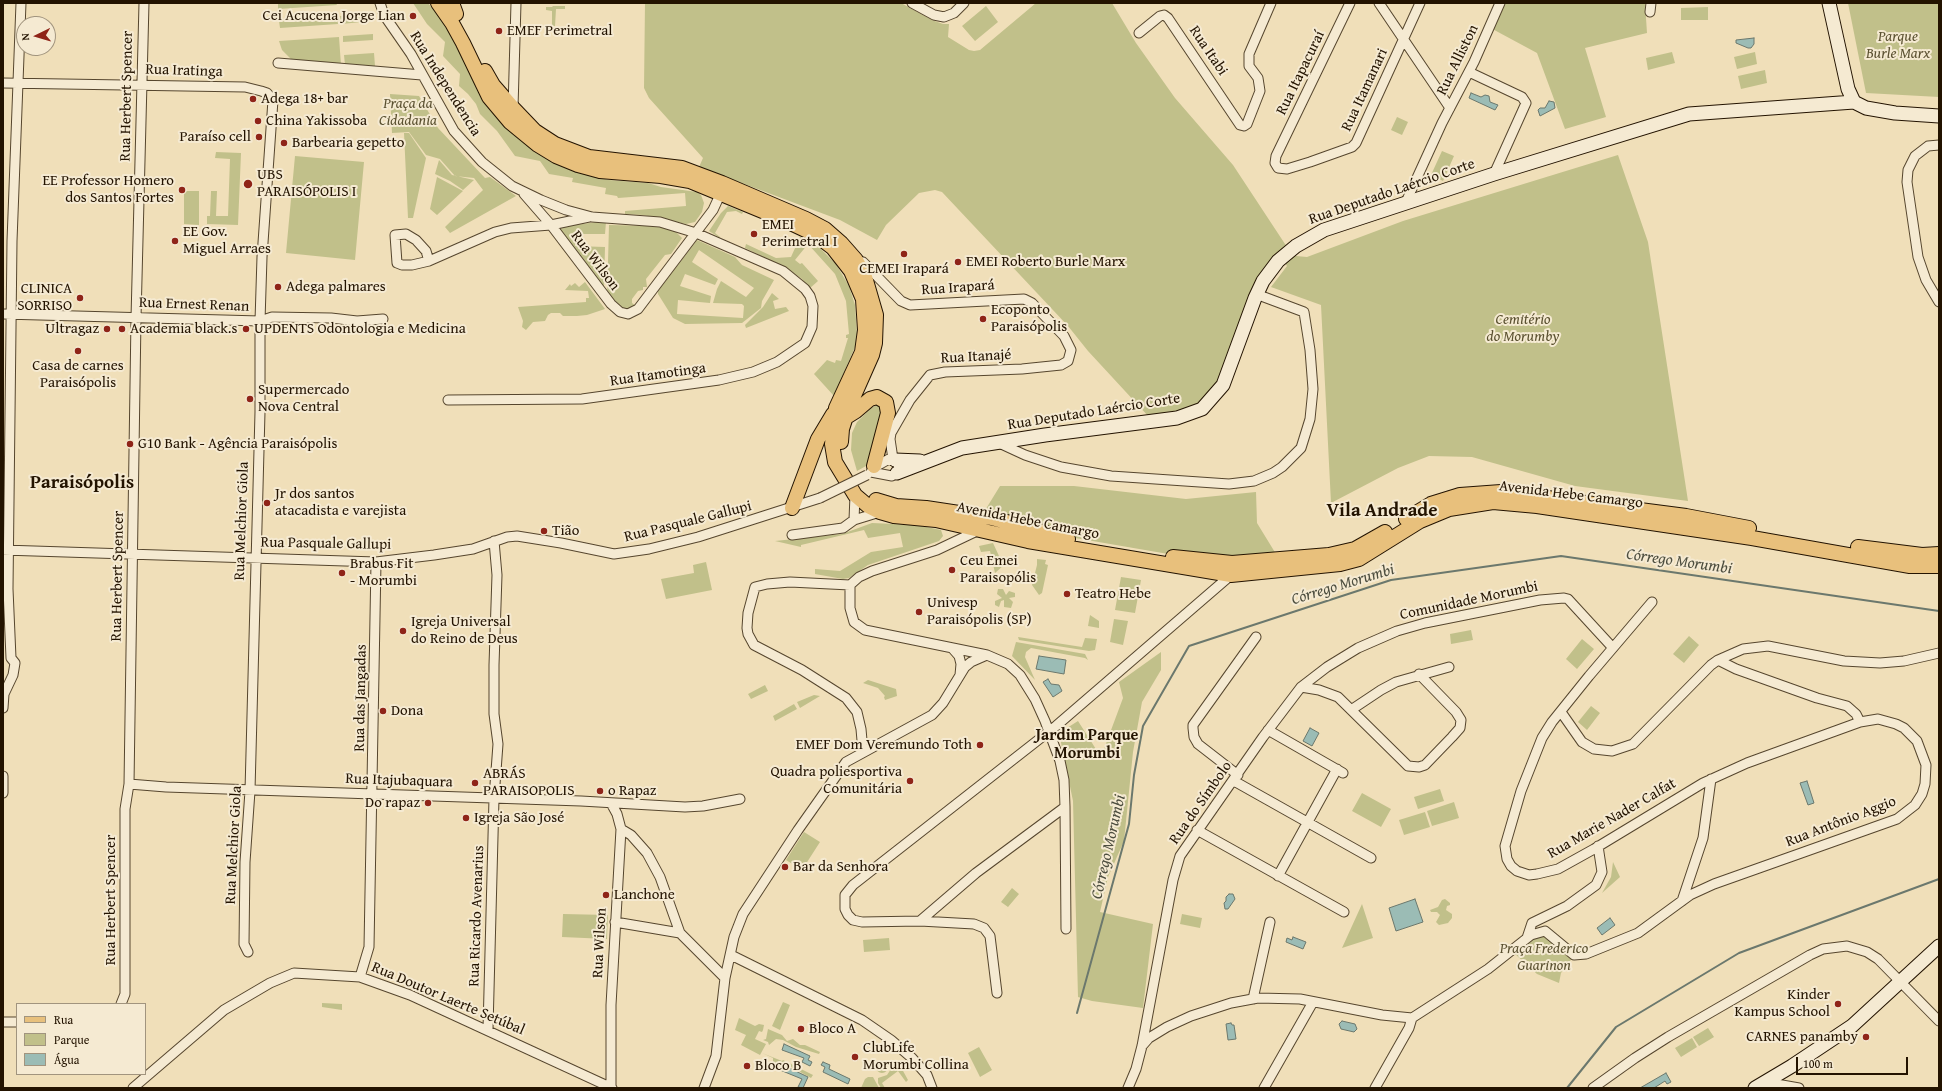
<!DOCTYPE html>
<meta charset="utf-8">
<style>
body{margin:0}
#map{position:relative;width:1942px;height:1091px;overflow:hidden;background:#f0dfb9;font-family:"Gentium Book Plus",serif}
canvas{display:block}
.frame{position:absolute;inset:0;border:4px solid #231300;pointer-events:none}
.legend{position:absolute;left:16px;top:1003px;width:130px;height:72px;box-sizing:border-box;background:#f5ead2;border:1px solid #a1947e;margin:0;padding:5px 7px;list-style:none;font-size:12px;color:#231300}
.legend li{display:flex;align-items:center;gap:8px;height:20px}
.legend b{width:20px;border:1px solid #a1947e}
.north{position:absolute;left:16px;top:16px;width:40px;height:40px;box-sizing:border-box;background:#f5ead2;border:1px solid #a1947e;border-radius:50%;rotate:265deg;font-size:11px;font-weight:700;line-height:16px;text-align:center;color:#231300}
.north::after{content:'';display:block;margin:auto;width:14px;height:18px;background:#8f2418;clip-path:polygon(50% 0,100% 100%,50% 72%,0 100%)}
.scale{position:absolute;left:1796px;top:1057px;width:112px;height:18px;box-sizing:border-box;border:2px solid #231300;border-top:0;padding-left:5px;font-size:12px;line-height:14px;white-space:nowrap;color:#231300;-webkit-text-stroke:3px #f5ead2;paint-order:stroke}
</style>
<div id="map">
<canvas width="1942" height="1091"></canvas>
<div class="frame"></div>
<ul class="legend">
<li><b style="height:5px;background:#e8c07c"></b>Rua</li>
<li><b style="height:11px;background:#c1c08a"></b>Parque</li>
<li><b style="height:11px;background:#9bbcb5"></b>Água</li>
</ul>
<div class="north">N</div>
<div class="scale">100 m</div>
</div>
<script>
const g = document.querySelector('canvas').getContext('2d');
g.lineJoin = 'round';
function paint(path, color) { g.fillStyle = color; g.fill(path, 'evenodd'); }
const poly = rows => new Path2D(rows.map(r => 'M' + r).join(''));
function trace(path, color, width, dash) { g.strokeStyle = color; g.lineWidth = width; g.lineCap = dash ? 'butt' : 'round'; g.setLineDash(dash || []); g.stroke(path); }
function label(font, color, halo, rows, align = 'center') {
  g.font = font + ' "Gentium Book Plus",serif'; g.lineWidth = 4; g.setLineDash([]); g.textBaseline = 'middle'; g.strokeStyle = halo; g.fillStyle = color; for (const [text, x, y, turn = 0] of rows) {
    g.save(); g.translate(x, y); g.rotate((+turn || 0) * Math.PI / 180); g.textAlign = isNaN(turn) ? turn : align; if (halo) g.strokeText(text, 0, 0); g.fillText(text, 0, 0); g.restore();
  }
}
const green = poly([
 [278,3,336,3,337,5,278,9],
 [413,3,428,3,434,10,439,9,481,95,509,130,523,142,537,151,593,176,609,180,648,183,661,187,697,192,701,195,704,203,702,212,695,222,686,224,643,215,625,214,625,211,686,206,685,193,618,198,617,196,605,194,606,188,572,182,573,178,549,174,540,161,515,156,497,131,480,114,476,104,468,94,459,86,460,74,443,56,445,42,427,24],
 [645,3,901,3,932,20,943,24,949,24,948,37,969,50,974,51,980,50,1036,3,1112,3,1136,43,1175,98,1233,165,1285,244,1296,256,1307,257,1403,221,1618,155,1648,242,1688,501,1575,486,1472,457,1429,456,1398,468,1331,503,1321,305,1271,287,1287,266,1278,253,1219,381,1202,402,1183,411,1149,417,1088,351,1068,326,942,192,935,190,919,193,886,225,877,240,840,220,699,167,703,158,649,98,644,88],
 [1496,3,1645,3,1647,33,1585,48,1606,117,1565,129,1537,53,1485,25],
 [1848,3,1939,3,1939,97,1866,93],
 [553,6,565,6,565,9,556,9,555,26,552,26,552,11,546,10,546,7,552,7],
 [986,6,998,22,975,41,962,26],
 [1708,7,1708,20,1681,20,1681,8],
 [372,14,372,21,341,24,340,16],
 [337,17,338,24,280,28,279,21],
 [373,34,373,40,343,42,343,36],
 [339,37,341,65,293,61,282,50,279,41],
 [1672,52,1675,63,1648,70,1646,58],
 [1755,52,1757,64,1737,69,1734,57],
 [374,53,375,66,345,65,344,55],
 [1765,70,1767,83,1741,89,1738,76],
 [390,94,419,96,438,128,485,178,490,177,516,196,450,233,445,227,483,190,474,178,455,176,440,159,426,155,409,132,392,133],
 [1397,117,1408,122,1402,135,1391,130],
 [404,133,409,133,426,158,413,218,408,218],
 [1442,151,1454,156,1443,181,1431,175],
 [216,152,241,153,238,225,207,224,207,216,210,216,211,191,217,191,216,216,228,216,230,159,215,158],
 [295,156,364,162,355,260,286,253],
 [439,160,452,175,474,180,463,190,450,181,435,174],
 [437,177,463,191,437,215,430,209],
 [184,191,199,191,199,225,184,224],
 [728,206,743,212,742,214,736,211,727,212,715,233,720,237,720,238,709,231,721,213],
 [596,222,606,222,605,234,575,234,575,246,605,247,604,288,556,228],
 [609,225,654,226,674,230,682,238,671,254,665,255,646,279,647,287,643,287,643,290,638,291,632,299,632,303,636,306,629,311,614,306,607,298],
 [800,237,821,249,836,264,849,286,855,305,857,334,855,347,834,396,814,374,827,360,835,363,836,360,841,361,848,338,846,338,846,335,849,334,846,301,835,274,808,244,795,260,800,264,802,263,818,281,809,289,802,279,786,268,745,248,746,244,776,258,791,257],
 [697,240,735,257,742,265,774,280,762,301,761,308,742,323,685,324,673,318,658,294,658,291],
 [699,250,754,288,746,297,721,281,717,289,713,303,742,304,744,306,743,318,677,314,678,300,710,303,711,296,680,286,685,274,715,285,718,279,692,262],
 [585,282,605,309,587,315,577,316,563,316,560,313,551,313,548,315,545,321,533,322,526,330,522,327,523,321,518,307,586,302,586,298,589,298,588,291,565,290,570,284,571,286,575,283,579,287],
 [772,293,779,299,773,301,775,309,786,307,789,311,746,328,745,325,763,307],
 [877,405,880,406,882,411,871,454,866,466,857,471,851,450,852,433,857,422,871,408],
 [1000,486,1074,486,1186,499,1256,492,1257,523,1276,554,1238,566,1023,529,984,512],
 [872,523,917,525,941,530,943,536,939,541,868,565,849,578,843,579,815,574,815,569,840,571,871,552,903,547,900,533,868,538,864,530,801,545,801,547,775,541,842,534],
 [993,543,999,556,1005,558,1004,565,995,573,990,551,981,552,979,546],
 [1037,559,1046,560,1045,564,1048,565,1042,593,1039,595,1032,585,1037,565],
 [706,562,712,590,666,599,661,579,694,573,693,565],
 [1121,577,1141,580,1135,613,1115,610],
 [998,589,1003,589,1006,595,1009,591,1015,593,1015,597,1009,598,1013,602,1011,608,1004,607,1004,600,1001,601,999,607,995,605,995,601,1002,598,997,594],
 [1090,615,1099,621,1099,628,1088,626],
 [1114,619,1128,621,1123,645,1110,642],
 [1471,630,1473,640,1451,644,1450,634],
 [1689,636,1699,645,1684,663,1673,654],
 [1018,637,1082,647,1085,638,1097,639,1095,650,1089,651,1019,640],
 [1582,639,1594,649,1577,669,1566,659],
 [1016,642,1085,654,1088,660,1085,658,1031,648,1026,652,1025,657,1035,680,1012,656],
 [1161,652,1161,670,1142,702,1133,752,1124,841,1108,877,1100,912,1153,924,1143,1008,1092,1001,1078,997,1073,801,1059,733,1078,721,1101,757,1123,698,1119,682],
 [868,680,896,689,897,696,885,700,884,697,885,696,878,688,863,683],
 [765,685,768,691,751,699,748,694],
 [814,695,820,696,800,708,797,702],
 [794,704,797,709,775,721,773,716],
 [1591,706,1600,713,1587,730,1578,722],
 [1440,789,1444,801,1418,809,1414,797],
 [1362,793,1391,809,1381,827,1352,811],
 [1454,802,1459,818,1432,826,1427,811],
 [1425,812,1430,827,1404,835,1399,820],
 [804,832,820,842,802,870,786,860],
 [1613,862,1620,877,1602,893,1611,877],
 [1012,888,1019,894,1008,907,1001,902],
 [1445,899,1450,903,1450,905,1447,906,1446,910,1452,914,1452,918,1448,923,1439,925,1436,922,1440,915,1437,912,1431,912,1430,910,1438,907,1442,900],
 [1362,904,1373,938,1342,948],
 [563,914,608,915,607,939,562,937],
 [1182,914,1202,918,1200,928,1180,924],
 [1543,936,1573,957,1561,973,1559,983,1537,974,1515,954,1534,938],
 [889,938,890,950,864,952,863,940],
 [783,1002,790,1005,780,1030,772,1026],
 [322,1003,342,1004,342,1010,322,1007],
 [739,1018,755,1026,759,1024,764,1025,763,1030,762,1032,759,1031,755,1039,766,1044,760,1055,741,1045,746,1035,735,1030],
 [1708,1028,1714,1037,1699,1046,1693,1037],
 [768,1029,782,1035,787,1041,793,1039,800,1045,805,1045,820,1052,819,1054,796,1047,783,1040,776,1039,769,1045,768,1042,763,1040,766,1039],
 [1692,1038,1697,1047,1681,1057,1675,1048],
 [979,1047,992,1070,980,1077,968,1053],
 [762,1053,782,1061,783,1060,813,1075,811,1078,784,1063,773,1067,773,1058],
 '876 1067a6 6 0 1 1 12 0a6 6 0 1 1-12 0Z',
 [894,1068,902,1069,908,1080,906,1082,898,1071,882,1083,885,1088,881,1088,878,1083,878,1078,887,1075,891,1069],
 [868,1077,873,1077,879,1088,861,1088,865,1079]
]);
const water = poly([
 [1754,38,1754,44,1751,48,1748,48,1736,43,1736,40,1754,38],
 [1471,93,1481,97,1485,95,1489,96,1490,102,1498,105,1495,110,1469,98,1471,93],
 [1549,101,1554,102,1555,108,1540,116,1538,110,1540,108,1545,108,1549,101],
 [1039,656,1066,660,1064,674,1036,669,1039,656],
 [1048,679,1051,684,1059,685,1062,691,1053,697,1043,682,1048,679],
 [1310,728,1319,733,1312,746,1303,741,1310,728],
 [1807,781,1814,803,1808,805,1800,783,1807,781],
 [1229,894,1233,894,1235,899,1228,909,1225,909,1224,903,1226,901,1226,897,1229,894],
 [1415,899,1423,922,1396,931,1389,908,1415,899],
 [1610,918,1615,925,1602,935,1597,928,1610,918],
 [1293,937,1306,942,1303,949,1286,942,1287,938,1292,940,1293,937],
 [1342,1021,1355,1024,1357,1029,1354,1032,1341,1029,1339,1024,1342,1021],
 [1231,1023,1232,1025,1234,1025,1236,1039,1228,1040,1226,1024,1231,1023],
 [784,1044,810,1056,808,1060,812,1062,810,1066,802,1062,804,1058,782,1050,784,1044],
 [823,1062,830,1065,829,1069,850,1079,848,1084,823,1072,825,1067,821,1065,823,1062],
 [783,1065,808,1077,803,1088,798,1087,802,1079,780,1070,783,1065],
 [1666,1073,1671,1082,1667,1084,1665,1081,1654,1088,1640,1088,1666,1073]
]);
const stream = poly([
 [1077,1013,1129,824,1134,775,1143,726,1189,646,1391,580,1561,556,1939,611],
 [1567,1088,1616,1027,1739,953,1939,879]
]);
const street = poly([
 [380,3,384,15,411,54,454,131,482,162,512,186,541,200,566,210,592,217,660,222,696,233,783,271,805,289,810,296,813,306,812,327,805,343,777,362,753,372,719,380,582,399,448,400],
 [912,3,934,15,944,17,954,13,964,3],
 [1350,3,1276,156,1275,163,1278,168,1287,169,1310,162,1352,147,1356,143,1420,3],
 [1379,3,1450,108],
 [1650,12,1651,3],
 [1139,33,1160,16,1164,15,1168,18,1240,125,1244,126,1247,124,1260,91,1258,78,1249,66,1249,54,1271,3],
 [278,63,422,75],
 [1469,72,1522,97,1526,103,1494,174],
 [3,83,245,87,261,91,267,93,273,100,262,257,260,321,260,412,250,791,245,862,244,944,248,952],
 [513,108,516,3],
 [1939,145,1928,146,1915,156,1908,170,1907,182,1918,257,1926,280,1939,302],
 [524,194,551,225,611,304,620,312,628,314,638,309,713,210,719,197,720,189],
 [1405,204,1442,123,1474,62,1500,3],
 [429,261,426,251,416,240,406,234,395,235,397,263,402,265,412,265,429,261,495,232,511,228,551,225,589,217],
 [857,261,863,262,901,301,910,305,1024,299,1032,303,1064,336,1071,350,1068,361,1061,365,1022,369,945,372,930,375,910,400,891,433,890,439,893,459],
 [3,314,260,321,272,317,331,318,357,321,383,319],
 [999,443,1025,455,1061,467,1111,476,1229,484,1254,481,1273,473,1282,467,1301,448,1310,419,1313,389,1310,350,1304,312,1256,294],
 [871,472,892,476,897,473,899,467,897,462,889,459,873,468],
 [854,520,855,495],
 [979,530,937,550,872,571,859,577,850,585,850,608,854,622,865,630,987,655,1008,664,1020,675,1035,699,1045,721,1060,761,1064,780,1065,807,1066,929],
 [792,535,843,528,854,520,880,512],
 [3,550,376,562,434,555,473,549,507,537,517,536,561,543,614,554,649,549,698,537,820,498],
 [850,585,790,582,767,584,755,587,748,613,747,628,748,634,754,645,802,670,846,698,857,712,861,729,863,752],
 [1652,602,1589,676,1552,722,1542,738,1521,791,1505,846,1507,859,1511,866,1517,871,1529,875,1537,874,1558,869,1594,849,1703,783,1747,763,1860,722],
 [952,648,959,656,961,664,960,675],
 [1301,687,1319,690,1338,697,1404,762,1408,766,1419,767,1425,765,1452,737,1460,728,1461,720,1456,712,1419,674],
 [3,708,4,694,13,675,15,663,11,658,8,589,12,241,21,3],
 [1351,710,1381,690,1396,682,1449,667],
 [1561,712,1582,742,1594,749,1612,751,1633,744,1711,665,1718,660,1743,649,1768,646,1844,661,1880,663,1904,661,1939,653],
 [1268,730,1343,773],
 [1238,775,1198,744,1194,737,1193,728,1193,725,1256,637],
 [3,776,3,793],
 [1234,781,1371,858],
 [129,784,166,787,581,801,685,807,703,806,740,799],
 [611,803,617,814,621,829,611,1005,611,1087],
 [621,829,631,835,647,853,660,877,680,933,725,978],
 [1197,830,1344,912],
 [1278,876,1337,769],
 [1682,901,1703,838,1711,779],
 [920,921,976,873,1065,807],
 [615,922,680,933],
 [1527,938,1532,923,1567,906,1596,885,1602,872,1598,846],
 [731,955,862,1020,891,1040,912,1058,927,1075,932,1088],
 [360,977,369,947,376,562],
 [997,993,990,936,984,928,974,924,920,921,862,922,853,920,848,915,845,909,845,895,853,885,1056,726,1231,575,1231,572],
 [1253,999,1270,922],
 [121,1004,125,994,125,809,129,784,136,318,144,3],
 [3,1022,17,1022],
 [488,1029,494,798,498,744,494,714,494,665,497,575,494,541],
 [1142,1046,1149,1038,1167,1027,1191,1016,1231,1003,1258,998,1300,999,1382,1015,1412,1018,1488,969,1531,935,1545,931,1574,955,1586,954,1638,933,1690,895,1714,884,1897,819,1915,805,1922,794,1925,784,1926,765,1917,741,1904,728,1896,724,1878,719,1860,722,1856,714,1847,706,1817,698,1736,669,1718,660],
 [1765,1082,1799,1088],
 [133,1088,224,1010,270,983,294,973,360,977,410,995,612,1088],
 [704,1088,716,1056,725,978,734,937,743,914,798,830,846,762,932,715,943,703,965,667,971,662,987,655],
 [1128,1088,1136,1069,1142,1046,1173,880,1180,856,1263,737,1301,687,1327,667,1358,648,1397,631,1425,623,1540,600,1564,598,1568,599,1613,648],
 [1264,1088,1313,1002],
 [1375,1088,1409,1028,1412,1018],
 [1593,1088,1635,1058,1668,1037,1810,955,1823,949,1847,946,1867,952,1878,959,1939,1021]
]);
const secondary = poly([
 [1829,3,1848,89,1854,102],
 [895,460,920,461],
 [897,473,962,448,1045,435,1177,418,1202,409,1223,385,1255,298,1263,281,1278,261,1296,246,1324,230,1494,174,1689,114,1854,102,1866,108,1895,113,1939,116],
 [1755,1088,1792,1066,1852,1026,1939,946]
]);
const primary = poly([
 [438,3,452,23,463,43,489,97,510,122,538,145,556,156,578,165,600,171,661,176,690,181,782,219,816,235,833,248,851,271,863,299,865,330,862,352,836,408,832,444,835,462,855,495,868,506,880,512,894,516,936,520,1028,541,1231,575,1340,564,1359,559,1420,521,1449,509,1493,502,1537,506,1752,538,1910,566,1939,566],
 [452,3,456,14],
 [485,71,493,85,513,108,535,131,555,144,589,157,682,168,722,183,806,219,825,229,841,243,856,260,865,277,876,315,875,343,872,355,849,407,842,429,841,442],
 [848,416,856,411,870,399,877,397,886,402,888,413,874,466],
 [876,500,896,506,926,508,992,518,1068,539],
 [792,508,818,439,833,414],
 [1406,519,1431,504,1460,495,1501,492,1686,516,1749,528],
 [1858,547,1922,555,1939,554],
 [1173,557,1232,563,1329,555,1355,549,1385,532]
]);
const streetBridge = poly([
 [820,498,867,475]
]);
const markers = [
 [413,16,4,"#8f2418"],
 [499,31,4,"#8f2418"],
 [253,99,4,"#8f2418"],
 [258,121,4,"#8f2418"],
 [259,137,4,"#8f2418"],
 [284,143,4,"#8f2418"],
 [248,184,5,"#8f2418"],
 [182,190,4,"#8f2418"],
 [754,234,4,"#8f2418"],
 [175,241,4,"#8f2418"],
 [904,254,4,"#8f2418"],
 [958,262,4,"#8f2418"],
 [278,287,4,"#8f2418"],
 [80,298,4,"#8f2418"],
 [983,319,4,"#8f2418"],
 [107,329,4,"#8f2418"],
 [122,329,4,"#8f2418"],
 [246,329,4,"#8f2418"],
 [78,351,4,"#8f2418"],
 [250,399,4,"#8f2418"],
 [130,444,4,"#8f2418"],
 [267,503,4,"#8f2418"],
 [544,531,4,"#8f2418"],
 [952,570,4,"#8f2418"],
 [342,573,4,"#8f2418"],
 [1067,594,4,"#8f2418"],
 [919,612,4,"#8f2418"],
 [403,631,4,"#8f2418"],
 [383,711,4,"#8f2418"],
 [980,745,4,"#8f2418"],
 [910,781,4,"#8f2418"],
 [475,783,4,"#8f2418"],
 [600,791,4,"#8f2418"],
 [428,803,4,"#8f2418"],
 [466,818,4,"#8f2418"],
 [785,867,4,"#8f2418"],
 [606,895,4,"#8f2418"],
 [1838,1004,4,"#8f2418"],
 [801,1029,4,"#8f2418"],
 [1866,1037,4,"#8f2418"],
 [855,1057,4,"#8f2418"],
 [747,1066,4,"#8f2418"]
];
const poiNames = [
 ["Cei Acucena Jorge Lian",405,16,"right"],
 ["EMEF Perimetral",507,31],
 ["Adega 18+ bar",261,99],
 ["China Yakissoba",266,121],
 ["Paraíso cell",251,137,"right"],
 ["Barbearia gepetto",292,143],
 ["UBS",257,175],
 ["PARAISÓPOLIS I",257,192],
 ["EE Professor Homero",174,181,"right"],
 ["dos Santos Fortes",174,198,"right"],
 ["EMEI",762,225],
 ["Perimetral I",762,242],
 ["EE Gov.",183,232],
 ["Miguel Arraes",183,249],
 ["EMEI Roberto Burle Marx",966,262],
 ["CEMEI Irapará",904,269,"center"],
 ["Adega palmares",286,287],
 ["CLINICA",72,289,"right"],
 ["SORRISO",72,306,"right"],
 ["Ecoponto",991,310],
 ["Paraisópolis",991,327],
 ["Ultragaz",99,329,"right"],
 ["Academia black.s",130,329],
 ["UPDENTS Odontologia e Medicina",254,329],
 ["Casa de carnes",78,366,"center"],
 ["Paraisópolis",78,383,"center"],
 ["Supermercado",258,390],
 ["Nova Central",258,407],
 ["G10 Bank - Agência Paraisópolis",138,444],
 ["Jr dos santos",275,494],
 ["atacadista e varejista",275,511],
 ["Tião",552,531],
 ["Ceu Emei",960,561],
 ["Paraisopólis",960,578],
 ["Brabus Fit",350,564],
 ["- Morumbi",350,581],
 ["Teatro Hebe",1075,594],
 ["Univesp",927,603],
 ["Paraisópolis (SP)",927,620],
 ["Igreja Universal",411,622],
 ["do Reino de Deus",411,639],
 ["Dona",391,711],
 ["EMEF Dom Veremundo Toth",972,745,"right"],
 ["Quadra poliesportiva",902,772,"right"],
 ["Comunitária",902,789,"right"],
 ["ABRÁS",483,774],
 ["PARAISOPOLIS",483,791],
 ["o Rapaz",608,791],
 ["Do rapaz",420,803,"right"],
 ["Igreja São José",474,818],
 ["Bar da Senhora",793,867],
 ["Lanchone",614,895],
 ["Kinder",1830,995,"right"],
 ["Kampus School",1830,1012,"right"],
 ["Bloco A",809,1029],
 ["CARNES panamby",1858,1037,"right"],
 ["ClubLife",863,1048],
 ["Morumbi Collina",863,1065],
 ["Bloco B",755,1066]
];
const parkNames = [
 ["Parque",1898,37],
 ["Burle Marx",1898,54],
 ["Praça da",408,104],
 ["Cidadania",408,121],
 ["Cemitério",1523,320],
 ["do Morumby",1523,337],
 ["Praça Frederico",1544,949],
 ["Guarinon",1544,966]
];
const streetNames = [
 ["Rua Itabi",1208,51,56],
 ["Rua Alliston",1458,60,-64],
 ["Rua Iratinga",184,71,2],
 ["Rua Itapacuraí",1301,73,-64],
 ["Rua Independencia",445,84,58],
 ["Rua Itamanari",1365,90,-65],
 ["Rua Herbert Spencer",127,96,-89],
 ["Rua Deputado Laércio Corte",1392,192,-19],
 ["Rua Wilson",595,261,53],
 ["Rua Irapará",958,288,-4],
 ["Rua Ernest Renan",194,305,2],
 ["Rua Itanajé",976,357,-3],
 ["Rua Itamotinga",658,375,-8],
 ["Rua Deputado Laércio Corte",1094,412,-9],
 ["Avenida Hebe Camargo",1571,495,7],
 ["Rua Melchior Giola",242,521,-88],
 ["Avenida Hebe Camargo",1028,521,11],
 ["Rua Pasquale Gallupi",688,522,-14],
 ["Rua Pasquale Gallupi",326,544,1],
 ["Rua Herbert Spencer",118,576,-89],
 ["Comunidade Morumbi",1469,601,-12],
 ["Rua das Jangadas",361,698,-89],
 ["Rua Itajubaquara",399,781,2],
 ["Rua do Símbolo",1201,803,-55],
 ["Rua Marie Nader Calfat",1612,819,-30],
 ["Rua Antônio Aggio",1841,822,-21],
 ["Rua Melchior Giola",234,845,-87],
 ["Rua Herbert Spencer",111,900,-90],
 ["Rua Ricardo Avenarius",477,916,-88],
 ["Rua Wilson",600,943,-87],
 ["Rua Doutor Laerte Setúbal",448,999,23]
];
const waterNames = [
 ["Córrego Morumbi",1679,562,8],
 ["Córrego Morumbi",1343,585,-17],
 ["Córrego Morumbi",1109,847,-77]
];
const neighbourhoodNames = [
 ["Jardim Parque",1087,736],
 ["Morumbi",1087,754]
];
const districtNames = [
 ["Paraisópolis",82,483],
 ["Vila Andrade",1382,511]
];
paint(green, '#c1c08a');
paint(water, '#9bbcb5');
trace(water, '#6b786d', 1);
trace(stream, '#6b786d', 2);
trace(street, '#56462e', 11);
trace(secondary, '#231300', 15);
trace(primary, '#231300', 16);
trace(street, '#f5ead2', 9);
trace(secondary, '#f5ead2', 13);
trace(primary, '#e8c07c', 14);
trace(streetBridge, '#56462e', 11, []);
trace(streetBridge, '#f5ead2', 9);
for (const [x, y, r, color] of markers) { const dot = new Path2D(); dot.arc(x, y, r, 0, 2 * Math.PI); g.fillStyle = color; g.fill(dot); trace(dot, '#f5ead2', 1.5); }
label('15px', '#231300', '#f5ead2', poiNames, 'left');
label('italic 15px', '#5a5030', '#f5ead2', parkNames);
label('15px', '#231300', '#f5ead2', streetNames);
label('italic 16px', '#4d4e3f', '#f5ead2', waterNames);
label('bold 16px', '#231300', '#f5ead2', neighbourhoodNames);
label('bold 19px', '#231300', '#f5ead2', districtNames);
</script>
